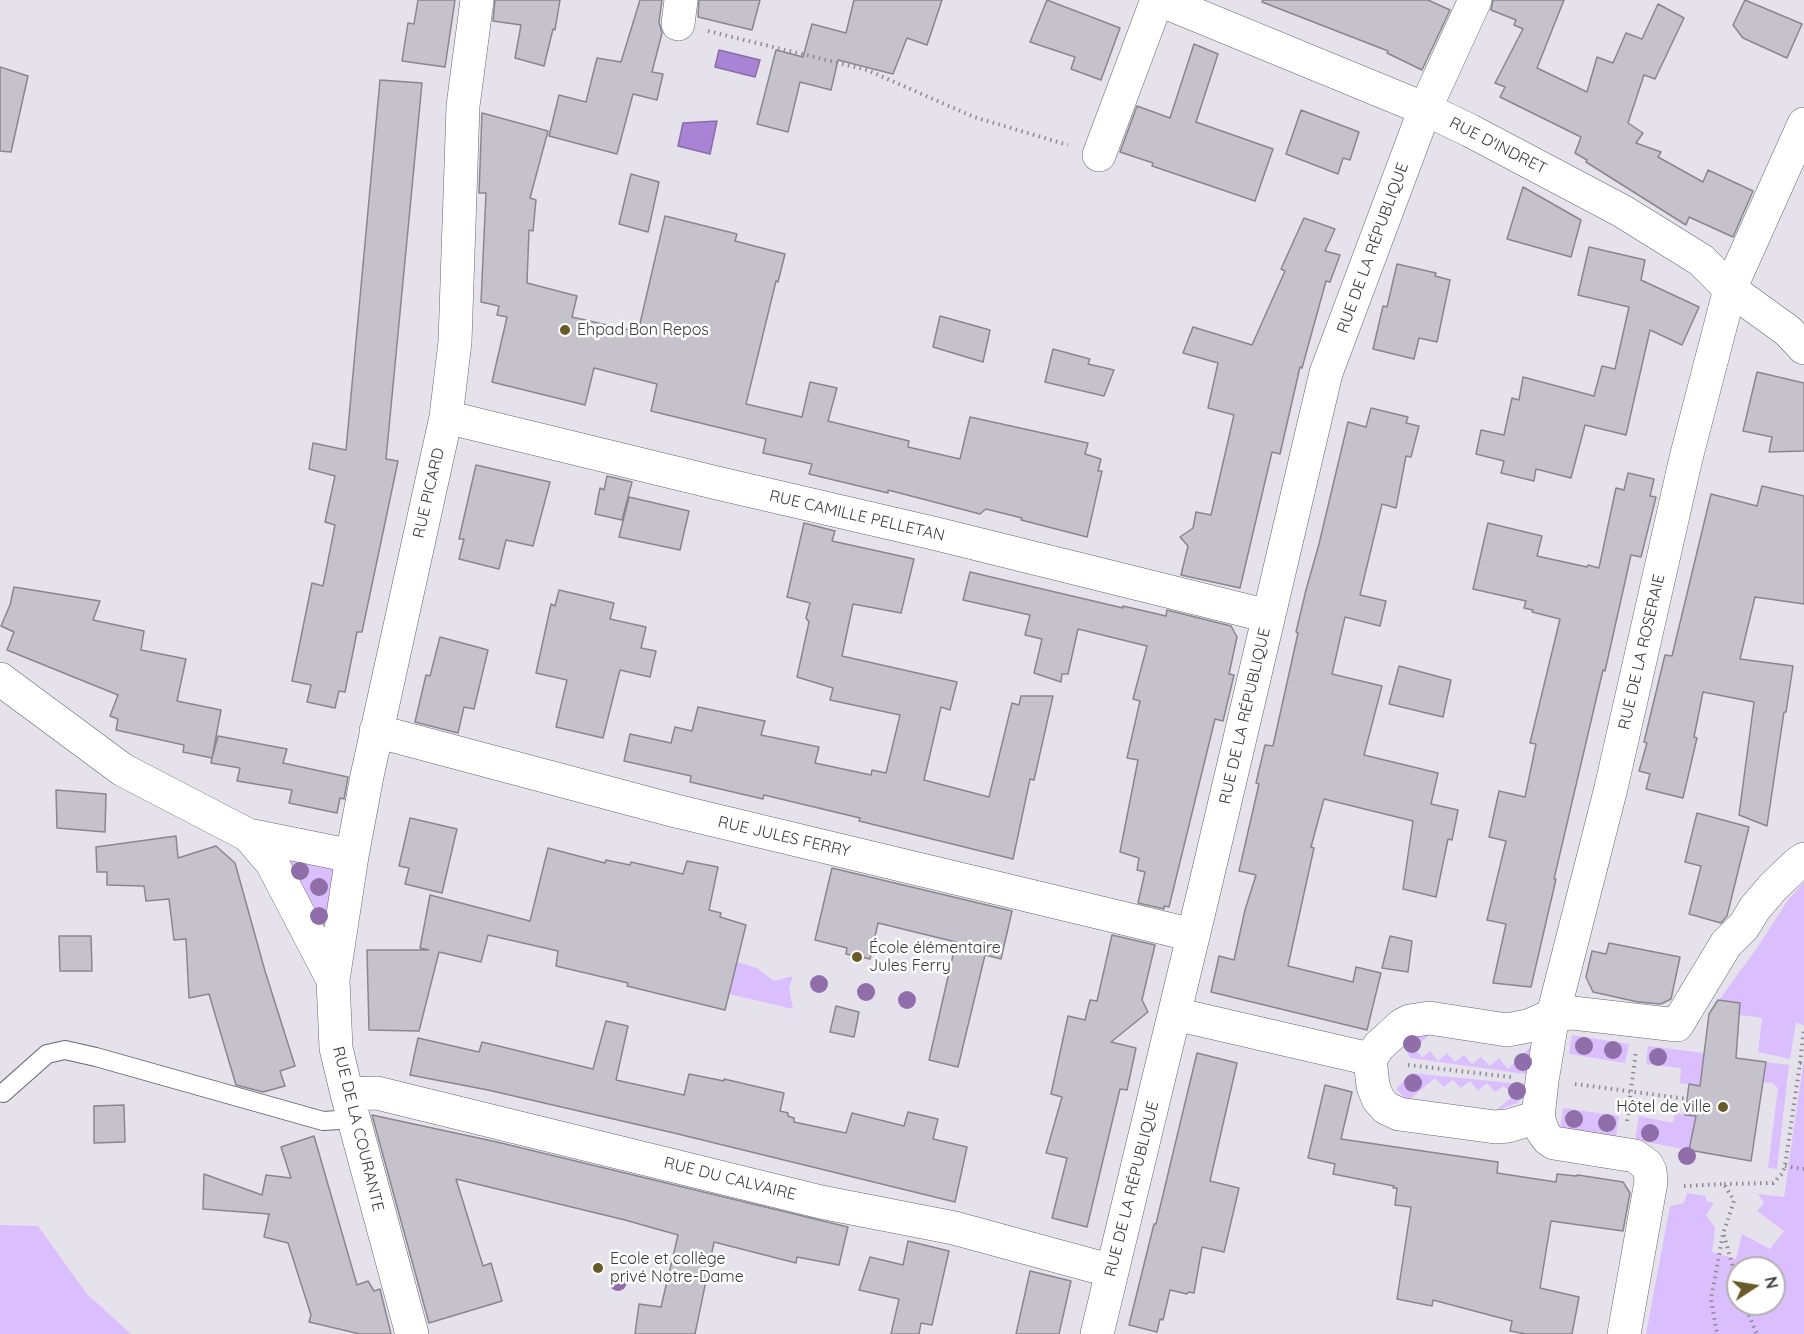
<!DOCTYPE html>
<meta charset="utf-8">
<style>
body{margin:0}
#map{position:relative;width:1804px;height:1334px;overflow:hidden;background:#e6e2ec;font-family:Quicksand,sans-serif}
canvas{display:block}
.north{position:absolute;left:1726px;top:1256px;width:60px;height:60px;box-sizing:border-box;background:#fff;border:2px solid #b1b0b1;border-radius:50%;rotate:78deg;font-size:16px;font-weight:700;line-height:24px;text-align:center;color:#3b3a3d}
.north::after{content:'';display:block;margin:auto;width:21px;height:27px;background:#695b28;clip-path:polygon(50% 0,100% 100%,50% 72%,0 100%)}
</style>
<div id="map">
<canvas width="1804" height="1334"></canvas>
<div class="north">N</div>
</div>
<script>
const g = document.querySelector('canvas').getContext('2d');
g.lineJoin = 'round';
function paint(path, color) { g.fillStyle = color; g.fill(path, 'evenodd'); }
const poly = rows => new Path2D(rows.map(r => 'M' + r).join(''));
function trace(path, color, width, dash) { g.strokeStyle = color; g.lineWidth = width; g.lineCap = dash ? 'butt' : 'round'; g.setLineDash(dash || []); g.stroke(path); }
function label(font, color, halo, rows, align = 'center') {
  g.font = font + ' Quicksand,sans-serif'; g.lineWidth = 5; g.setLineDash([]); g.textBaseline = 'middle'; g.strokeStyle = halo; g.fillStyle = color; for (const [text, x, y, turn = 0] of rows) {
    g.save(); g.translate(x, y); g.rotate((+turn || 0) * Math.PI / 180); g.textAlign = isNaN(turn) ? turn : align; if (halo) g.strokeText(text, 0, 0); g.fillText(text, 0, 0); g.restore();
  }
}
const green = poly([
 [284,858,336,867,325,927,321,929],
 [1804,882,1804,1026,1796,1022,1790,1059,1758,1052,1762,1018,1739,1015,1739,1003,1719,1000,1759,945,1788,900],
 [737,962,757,968,774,981,793,976,789,987,793,1009,729,994],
 [1431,1033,1414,1049,1423,1057,1430,1051,1438,1061,1447,1053,1455,1062,1464,1055,1472,1064,1481,1057,1490,1066,1499,1058,1508,1069,1531,1046,1533,1075,1411,1058,1409,1056,1404,1039],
 [1572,1035,1629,1044,1625,1063,1569,1054],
 [1648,1046,1704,1053,1700,1086,1680,1083,1681,1068,1646,1064],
 [1804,1058,1804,1334,1646,1334,1670,1206,1684,1203,1687,1193,1706,1196,1706,1201,1714,1203,1706,1215,1715,1228,1712,1252,1736,1259,1742,1234,1770,1249,1784,1231,1757,1211,1764,1203,1758,1194,1784,1197],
 [1738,1268,1774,1268,1774,1304,1738,1304],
 [1766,1062,1789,1065,1777,1169,1768,1168,1778,1088,1772,1083,1764,1082],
 [1411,1073,1531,1085,1527,1093,1517,1103,1495,1111,1513,1096,1504,1086,1495,1092,1487,1083,1478,1091,1470,1081,1461,1088,1453,1080,1444,1087,1435,1078,1408,1101,1396,1089],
 [1563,1108,1619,1116,1616,1136,1560,1129],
 [1675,1113,1696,1116,1689,1150,1635,1140,1639,1116,1673,1123],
 [0,1225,38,1226,87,1294,131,1334,0,1334]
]);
const water = poly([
 [719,50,760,60,755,77,715,67,719,50],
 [717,121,710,154,678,146,683,123,717,121]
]);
const building = poly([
 [418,0,455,0,445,67,402,61,408,23,414,24,418,0],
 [495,0,560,0,555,30,553,29,544,66,515,58,521,25,493,21,495,0],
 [640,0,662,0,659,22,662,33,652,72,663,74,657,100,633,94,617,154,549,136,559,95,586,102,597,58,621,62,640,0],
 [699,0,760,0,752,30,698,17,699,0],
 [854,0,942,0,927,45,907,38,893,74,838,60,831,90,800,82,788,132,757,124,776,50,803,57,812,24,846,33,854,0],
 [1047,0,1120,28,1101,80,1071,69,1075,57,1030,42,1047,0],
 [1263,0,1428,0,1450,10,1422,70,1387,53,1388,51,1262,2,1263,0],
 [1493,0,1564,0,1537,68,1587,92,1597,57,1613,63,1626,33,1642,39,1658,4,1684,18,1655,79,1644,75,1628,123,1643,133,1636,143,1661,152,1658,157,1703,182,1708,170,1753,191,1733,237,1689,217,1686,225,1586,162,1587,160,1575,153,1581,137,1500,97,1505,87,1495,83,1523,29,1514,25,1516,20,1491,10,1493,0],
 [1745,0,1802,24,1787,58,1743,38,1733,25,1745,0],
 [1194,44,1218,54,1196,122,1273,149,1255,201,1152,166,1153,163,1120,152,1137,106,1170,118,1194,44],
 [0,67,28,76,11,152,0,151,0,67],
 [380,80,422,83,386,459,398,461,362,632,357,632,345,692,339,691,335,708,307,702,311,685,292,681,312,583,323,586,335,525,325,522,335,476,309,469,313,443,346,450,380,80],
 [1301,110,1359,132,1350,160,1343,158,1338,174,1286,154,1301,110],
 [482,113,548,131,530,198,536,200,533,231,529,230,527,283,577,296,572,317,638,332,665,216,737,234,735,241,785,254,778,282,776,281,746,404,802,417,810,382,837,388,828,421,909,441,908,447,960,459,970,417,1088,443,1085,454,1101,459,1098,471,1102,471,1087,537,1021,520,1022,518,986,509,980,514,888,490,888,493,809,474,812,464,763,453,766,439,651,411,657,384,594,368,585,405,492,382,507,317,497,315,499,306,481,302,486,193,479,193,482,113],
 [631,174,659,182,648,232,619,224,631,174],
 [1523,187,1581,220,1571,257,1507,239,1523,187],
 [1304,218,1335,229,1325,251,1340,255,1330,282,1326,281,1302,368,1300,367,1280,454,1272,452,1240,588,1181,575,1188,546,1180,537,1193,528,1196,512,1211,515,1234,415,1208,408,1218,363,1183,353,1193,327,1252,345,1285,271,1281,269,1304,218],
 [1589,247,1645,260,1641,280,1699,307,1682,345,1650,330,1626,435,1585,425,1571,478,1536,469,1534,481,1501,473,1504,461,1476,454,1481,430,1504,435,1512,398,1519,400,1523,377,1594,396,1602,366,1615,369,1629,307,1578,295,1589,247],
 [1397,264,1436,273,1435,276,1450,280,1437,342,1419,338,1414,359,1373,349,1383,306,1387,307,1397,264],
 [940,316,990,330,983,362,933,347,940,316],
 [1053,349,1090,359,1088,364,1114,370,1104,396,1045,382,1053,349],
 [1757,372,1804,383,1804,451,1769,452,1772,437,1743,431,1757,372],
 [1371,408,1408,417,1406,423,1419,426,1411,457,1406,456,1396,508,1382,504,1360,595,1386,601,1380,626,1345,617,1332,674,1382,686,1364,755,1438,773,1431,804,1458,810,1452,840,1448,839,1436,897,1403,889,1413,821,1324,799,1311,847,1314,848,1288,966,1353,982,1356,967,1381,973,1367,1030,1211,992,1219,956,1234,960,1245,910,1256,875,1239,871,1259,784,1256,783,1265,745,1273,746,1298,633,1296,632,1306,590,1319,544,1348,422,1366,427,1371,408],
 [476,465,550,482,533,546,506,540,499,569,459,559,464,539,459,539,476,465],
 [1628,473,1654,479,1650,496,1656,497,1641,557,1631,555,1605,671,1603,670,1554,879,1556,879,1531,987,1493,983,1506,924,1487,920,1506,841,1489,837,1499,791,1525,797,1536,744,1530,743,1560,619,1532,612,1533,610,1524,608,1526,601,1473,589,1488,523,1542,536,1537,556,1587,567,1588,565,1599,568,1616,488,1624,490,1628,473],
 [607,476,632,482,622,520,595,514,600,488,604,490,607,476],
 [1762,486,1804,496,1804,604,1755,597,1740,659,1793,666,1786,712,1784,712,1767,826,1739,815,1754,702,1703,692,1694,737,1697,738,1683,798,1646,789,1650,774,1639,771,1647,743,1644,742,1665,655,1672,656,1711,494,1757,506,1762,486],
 [629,497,689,511,680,550,619,537,629,497],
 [804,523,835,531,832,541,914,559,901,613,853,604,842,656,957,682,950,710,941,707,924,780,989,797,1012,703,1019,705,1021,696,1053,696,1034,780,1030,779,1013,859,859,821,860,818,764,795,763,799,690,782,691,776,624,761,630,734,671,743,675,727,692,731,698,707,765,721,761,735,819,747,815,763,871,775,872,770,886,773,900,715,830,700,833,688,797,677,809,622,806,618,810,603,787,597,804,523],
 [970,572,1123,608,1123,606,1166,616,1167,610,1231,626,1237,637,1229,674,1234,675,1223,721,1215,719,1169,907,1164,906,1164,909,1138,903,1145,872,1137,870,1139,858,1120,852,1138,760,1127,758,1140,701,1133,699,1147,646,1078,629,1068,674,1062,674,1061,682,1034,673,1042,639,1025,635,1030,615,963,600,970,572],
 [14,587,100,601,93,620,144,631,141,650,186,659,177,701,221,710,212,758,218,736,287,749,283,763,348,777,344,799,340,798,337,813,289,803,292,790,237,781,240,768,211,763,212,758,183,752,184,745,116,730,118,719,110,716,118,695,7,650,14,632,1,626,10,605,14,587],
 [559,590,614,603,610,619,646,627,641,648,656,651,650,677,620,670,603,738,556,727,567,680,536,673,551,604,555,606,559,590],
 [440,637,488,650,474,709,464,707,458,733,415,722,426,675,430,676,440,637],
 [1399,666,1451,680,1443,717,1389,704,1399,666],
 [56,790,106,794,105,832,57,828,56,790],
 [1697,813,1749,827,1727,916,1721,923,1689,914,1701,866,1685,862,1697,813],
 [410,818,457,829,442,893,405,884,409,868,399,866,410,818],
 [176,836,178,858,216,846,235,863,265,971,295,1066,280,1071,285,1086,263,1092,236,1085,209,994,189,998,186,939,174,940,169,899,146,901,144,886,107,885,107,872,97,872,96,847,176,836],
 [548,848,605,863,606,860,630,865,631,862,683,874,687,861,718,867,709,910,721,913,720,917,746,925,725,1010,627,986,628,983,556,966,558,951,488,935,481,962,439,952,419,1031,369,1030,367,950,429,950,420,948,430,895,530,921,548,848],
 [832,868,1012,911,1001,959,985,955,958,1067,929,1060,956,942,878,923,870,959,846,954,847,948,815,940,832,868],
 [1112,935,1155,945,1142,1000,1148,1012,1111,1042,1136,1048,1127,1090,1120,1089,1087,1227,1052,1218,1067,1158,1046,1153,1062,1097,1051,1094,1068,1016,1085,1020,1090,1000,1097,1001,1112,935],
 [59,936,91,936,92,971,60,971,59,936],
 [1390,936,1412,941,1408,972,1382,968,1390,936],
 [1609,943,1680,957,1671,999,1661,1004,1638,1002,1593,992,1586,977,1592,951,1606,954,1609,943],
 [1718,1000,1740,1003,1736,1058,1766,1062,1751,1161,1689,1150,1696,1116,1685,1115,1689,1084,1700,1086,1709,1014,1718,1000],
 [836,1006,859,1012,854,1037,830,1032,836,1006],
 [606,1021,628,1026,616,1080,684,1095,689,1074,724,1081,724,1079,784,1093,780,1111,788,1113,788,1116,794,1118,794,1122,846,1133,852,1113,904,1126,908,1112,938,1119,933,1139,967,1147,955,1202,674,1133,488,1090,410,1075,418,1038,479,1052,482,1042,593,1069,606,1021],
 [1197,1053,1237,1063,1210,1181,1239,1188,1224,1252,1202,1247,1194,1293,1188,1292,1187,1294,1170,1290,1163,1320,1160,1319,1157,1332,1129,1325,1154,1224,1156,1224,1197,1053],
 [1325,1085,1352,1092,1341,1139,1498,1162,1497,1173,1556,1182,1557,1174,1576,1176,1578,1175,1623,1182,1630,1193,1623,1231,1551,1221,1540,1288,1579,1297,1572,1334,1526,1334,1510,1331,1512,1321,1433,1300,1432,1306,1397,1299,1411,1207,1395,1205,1397,1188,1393,1188,1394,1186,1333,1174,1335,1164,1308,1158,1325,1085],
 [124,1105,125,1142,94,1143,94,1106,124,1105],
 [372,1115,497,1142,848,1227,839,1265,797,1257,796,1263,714,1242,695,1334,635,1334,639,1304,661,1307,678,1235,625,1220,456,1179,483,1266,491,1263,502,1301,429,1323,372,1115],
 [314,1136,357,1285,368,1281,374,1291,380,1289,391,1334,360,1334,309,1322,311,1315,288,1243,264,1237,269,1214,203,1209,204,1174,262,1195,266,1175,291,1178,281,1147,314,1136],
 [908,1241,949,1251,932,1325,921,1323,919,1334,891,1334,899,1299,859,1290,870,1257,903,1265,908,1241],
 [1030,1271,1071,1281,1059,1334,1016,1334,1030,1271]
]);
const path = poly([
 [708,31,867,70,974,117,1068,145],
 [1800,1063,1804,1029],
 [1408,1065,1511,1077],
 [1575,1084,1687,1099],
 [1627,1121,1636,1051],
 [1785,1166,1804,1169],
 [1724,1184,1773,1183,1782,1174,1785,1166,1800,1063,1804,1063],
 [1684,1186,1724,1184,1734,1201,1723,1234,1711,1299,1717,1334],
 [1724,1235,1738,1286],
 [1744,1304,1757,1334]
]);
const service = poly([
 [3,1093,47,1054,65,1050,96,1057,323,1121,354,1119]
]);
const minor = poly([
 [1160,0,1425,109,1469,130,1622,211,1701,260,1730,289,1788,331,1804,348],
 [678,24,681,0],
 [1099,155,1157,0],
 [446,417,717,483,937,534,1268,616],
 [0,679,123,770,248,835,352,856],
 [376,731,676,811,1193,935],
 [248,835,272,863,333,980,336,1048,347,1094,412,1334],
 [333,980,352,856,367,776,446,417,455,342,463,106,477,0],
 [1175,1014,1370,1059],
 [347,1094,377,1093,821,1202,954,1228,1112,1271],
 [1538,1117,1508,1126,1495,1127,1399,1114,1386,1108,1378,1099,1373,1086,1370,1059,1379,1046,1402,1025,1410,1021,1429,1018,1507,1030,1528,1026,1553,1015,1573,1013,1677,1025,1726,944,1744,926,1755,908,1773,887,1797,864,1804,859],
 [1097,1334,1203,895,1326,373,1425,109,1475,0],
 [1624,1334,1651,1182,1650,1171,1647,1165,1635,1156,1554,1143,1548,1139,1543,1132,1538,1117,1542,1081,1553,1015,1611,788,1686,458,1730,289,1804,124]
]);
const trees = [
 [300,871],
 [319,887],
 [319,916],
 [819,984],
 [866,992],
 [907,1000],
 [1412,1044],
 [1584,1046],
 [1613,1050],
 [1658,1057],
 [1523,1062],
 [1413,1083],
 [1517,1091],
 [1574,1119],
 [1607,1123],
 [1650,1133],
 [1687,1156],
 [618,1282]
];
const markers = [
 [565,330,6,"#695b28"],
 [857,957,6,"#695b28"],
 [1723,1107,6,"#695b28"],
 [598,1268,6,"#695b28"]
];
const streetNames = [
 ["RUE D'INDRET",1498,146,27],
 ["RUE DE LA RÉPUBLIQUE",1373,248,-70],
 ["RUE PICARD",429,493,-77],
 ["RUE CAMILLE PELLETAN",857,516,13],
 ["RUE DE LA ROSERAIE",1642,652,-77],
 ["RUE DE LA RÉPUBLIQUE",1245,716,-77],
 ["RUE JULES FERRY",784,837,13],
 ["RUE DE LA COURANTE",358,1129,76],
 ["RUE DU CALVAIRE",730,1179,14],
 ["RUE DE LA RÉPUBLIQUE",1132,1189,-76]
];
const poiNames = [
 ["Ehpad Bon Repos",577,330],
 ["École élémentaire",869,948],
 ["Jules Ferry",869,966],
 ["Hôtel de ville",1711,1107,"right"],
 ["Ecole et collège",610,1259],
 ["privé Notre-Dame",610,1277]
];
paint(green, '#dabefd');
paint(water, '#a984d6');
trace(water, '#886ea8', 1.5);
paint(building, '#c6c2cb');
trace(building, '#89868e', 1.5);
trace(service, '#69656e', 20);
trace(minor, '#69656e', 34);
trace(path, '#8d8a91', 4, [1.5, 4.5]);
trace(service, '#fff', 18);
trace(minor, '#fff', 33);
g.fillStyle = '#8f6ea9';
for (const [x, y] of trees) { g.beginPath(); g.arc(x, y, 9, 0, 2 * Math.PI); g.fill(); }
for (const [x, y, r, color] of markers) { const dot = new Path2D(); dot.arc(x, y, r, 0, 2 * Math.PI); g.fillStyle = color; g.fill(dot); trace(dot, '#fff', 2); }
label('16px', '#3b3a3d', '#fff', streetNames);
label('16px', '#3b3a3d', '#fff', poiNames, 'left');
</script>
